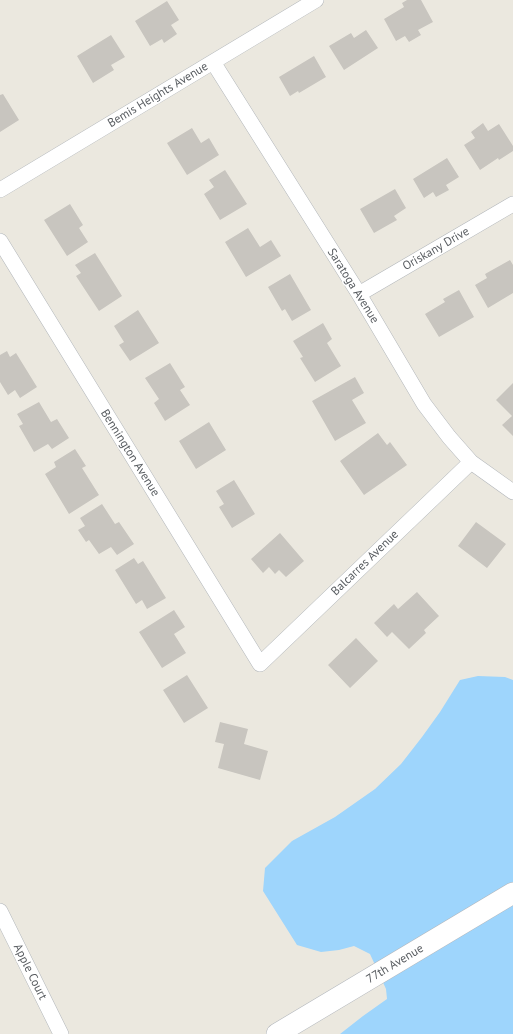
<!DOCTYPE html>
<style>
body{margin:0}
canvas{display:block;background:#ebe8df}
</style>
<canvas width="513" height="1034"></canvas>
<script>
const g = document.querySelector('canvas').getContext('2d');
g.lineJoin = 'round';
function paint(path, color) { g.fillStyle = color; g.fill(path, 'evenodd'); }
const poly = rows => new Path2D(rows.map(r => 'M' + r).join(''));
function trace(path, color, width, dash) { g.strokeStyle = color; g.lineWidth = width; g.lineCap = dash ? 'butt' : 'round'; g.setLineDash(dash || []); g.stroke(path); }
function label(font, color, halo, rows, align = 'center') {
  g.font = font + ' "PT Sans",sans-serif'; g.lineWidth = 3; g.setLineDash([]); g.textBaseline = 'middle'; g.strokeStyle = halo; g.fillStyle = color; for (const [text, x, y, turn = 0] of rows) {
    g.save(); g.translate(x, y); g.rotate((+turn || 0) * Math.PI / 180); g.textAlign = isNaN(turn) ? turn : align; if (halo) g.strokeText(text, 0, 0); g.fillText(text, 0, 0); g.restore();
  }
}
const water = poly([
 [478,676,505,677,513,680,513,1034,340,1034,363,1016,387,999,386,989,370,954,354,946,339,950,321,952,297,945,263,891,265,868,292,841,335,817,375,789,401,764,422,737,440,712,460,680]
]);
const building = poly([
 [407,0,421,0,433,22,418,30,421,35,409,42,405,36,396,41,384,19,404,7,402,3],
 [167,1,179,20,171,25,177,34,164,43,162,39,150,46,135,21],
 [366,30,378,48,344,70,329,46,351,33,354,38],
 [111,35,125,57,111,65,114,70,93,83,77,56],
 [314,56,326,77,299,93,298,91,290,96,279,77],
 [3,94,19,120,0,132,0,95],
 [483,123,488,131,499,124,513,146,513,151,499,160,498,158,480,170,464,145,475,138,471,132],
 [192,128,201,143,209,138,219,155,187,175,167,143],
 [447,158,459,177,446,185,449,190,436,197,433,192,424,198,413,179],
 [225,170,247,204,220,220,204,194,214,187,209,180],
 [395,189,406,208,394,216,397,220,374,233,360,209],
 [70,204,83,225,79,228,88,242,67,256,44,220],
 [248,228,260,247,271,240,281,256,246,277,225,242],
 [95,253,122,296,99,311,76,276,81,273,75,265],
 [510,260,513,265,513,293,488,308,475,285,487,278,485,274],
 [290,274,311,310,292,321,285,309,282,311,268,287],
 [459,290,474,317,439,337,425,314,445,302,443,299],
 [138,310,159,343,130,361,119,345,124,342,114,326],
 [323,323,332,339,327,343,341,366,315,382,300,358,303,357,293,341],
 [7,351,10,357,16,353,37,387,20,398,15,390,8,395,0,382,0,355],
 [170,363,185,387,180,390,190,405,165,421,154,403,159,399,145,378],
 [355,377,364,393,352,400,366,423,335,441,312,401],
 [513,383,513,436,502,425,512,416,496,400],
 [39,402,51,422,57,419,69,438,52,449,48,444,34,452,19,426,23,424,17,414],
 [209,422,226,450,196,469,179,441],
 [378,433,387,445,390,442,407,465,364,495,340,461],
 [75,449,86,466,82,468,99,495,69,514,45,474,56,467,54,462],
 [234,480,255,514,232,528,219,507,224,504,216,491],
 [102,504,115,524,119,522,134,544,117,555,111,547,99,554,89,540,86,542,78,530,85,526,80,518],
 [476,522,506,544,487,568,458,546],
 [280,533,304,561,286,577,279,570,275,574,269,567,263,573,251,559],
 [134,558,138,564,143,561,166,598,147,609,142,600,136,604,115,570],
 [417,592,439,616,424,630,426,633,409,649,392,632,387,637,374,623,394,604,398,609],
 [174,610,185,627,174,634,186,653,162,668,139,632],
 [356,638,378,661,350,688,328,665],
 [187,675,208,708,184,723,163,690],
 [220,722,248,729,244,744,268,751,260,780,218,768,224,744,215,742]
]);
const street = poly([
 [213,62,359,294,424,404,449,437,471,462,513,492],
 [0,190,316,0],
 [0,241,260,664,471,462],
 [359,294,513,204],
 [0,911,61,1034]
]);
const secondary = poly([
 [277,1034,513,893]
]);
const streetNames = [
 ["Bemis Heights Avenue",158,95,-31],
 ["Oriskany Drive",436,249,-30],
 ["Saratoga Avenue",353,286,58],
 ["Bennington Avenue",130,453,58],
 ["Balcarres Avenue",365,563,-44],
 ["77th Avenue",395,964,-31],
 ["Apple Court",30,972,64]
];
paint(water, '#9ed5fc');
paint(building, '#c8c5bf');
trace(street, '#b2b6ba', 16);
trace(secondary, '#b3b7bc', 22);
trace(street, '#fff', 15);
trace(secondary, '#fff', 21);
label('12px', '#585c60', '#fff', streetNames);
</script>
